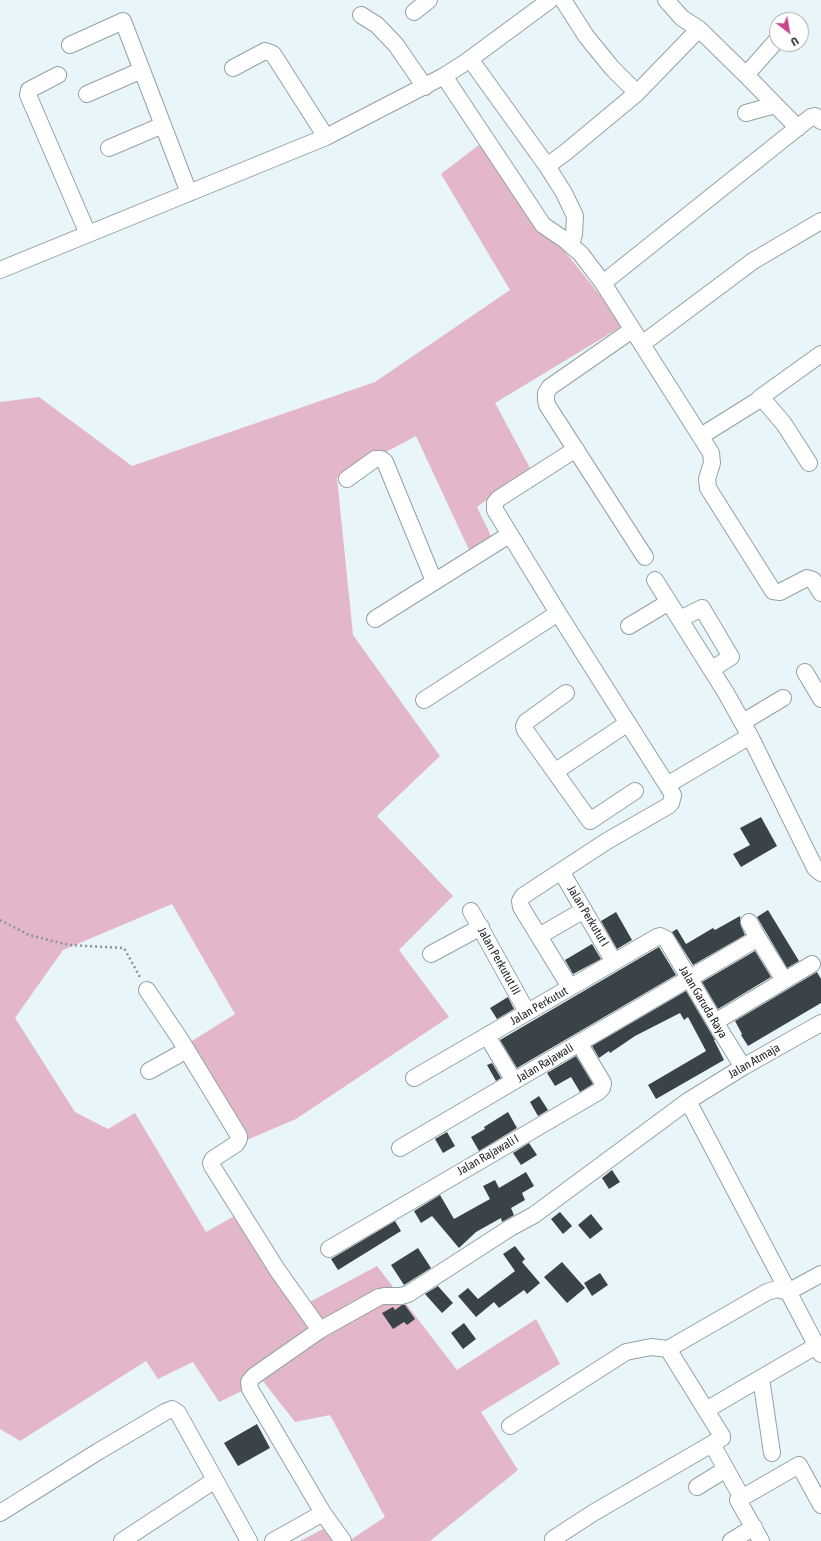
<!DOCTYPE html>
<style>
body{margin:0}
#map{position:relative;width:821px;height:1541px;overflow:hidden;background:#e8f5f9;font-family:"Asap Condensed",sans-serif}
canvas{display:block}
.north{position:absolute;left:769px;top:12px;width:40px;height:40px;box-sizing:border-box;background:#fff;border:1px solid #a8a9aa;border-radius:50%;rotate:149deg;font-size:11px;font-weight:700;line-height:16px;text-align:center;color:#25292b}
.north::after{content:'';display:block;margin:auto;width:14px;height:18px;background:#cb478c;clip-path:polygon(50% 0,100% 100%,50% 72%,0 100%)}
</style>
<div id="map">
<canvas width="821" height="1541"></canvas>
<div class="north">U</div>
</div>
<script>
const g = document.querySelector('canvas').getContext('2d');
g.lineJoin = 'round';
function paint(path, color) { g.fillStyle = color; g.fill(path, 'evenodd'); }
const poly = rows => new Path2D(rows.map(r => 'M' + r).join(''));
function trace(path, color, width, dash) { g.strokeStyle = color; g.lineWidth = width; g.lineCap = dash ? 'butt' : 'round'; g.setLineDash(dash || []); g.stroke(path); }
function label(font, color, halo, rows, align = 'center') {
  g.font = font + ' "Asap Condensed",sans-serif'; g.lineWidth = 4; g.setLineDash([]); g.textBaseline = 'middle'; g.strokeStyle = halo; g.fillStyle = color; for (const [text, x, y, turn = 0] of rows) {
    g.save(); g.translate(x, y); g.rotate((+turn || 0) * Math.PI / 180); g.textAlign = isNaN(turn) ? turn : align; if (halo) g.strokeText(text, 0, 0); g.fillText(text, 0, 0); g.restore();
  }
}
const green = poly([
 [479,145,624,325,495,403,530,468,477,507,492,538,470,552,416,436,337,478,353,635,440,756,377,816,453,896,399,950,449,1017,296,1119,242,1142,184,1046,235,1014,172,904,63,950,15,1018,75,1112,108,1129,135,1113,206,1232,238,1214,295,1310,377,1266,457,1370,536,1319,560,1364,481,1412,518,1470,430,1541,349,1541,385,1517,330,1415,295,1422,263,1381,219,1402,193,1362,158,1379,146,1361,20,1441,0,1429,0,402,39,397,132,466,375,382,510,290,441,174],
 [325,1528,337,1541,300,1541]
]);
const building = poly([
 [761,817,777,846,741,867,733,854,750,845,740,828],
 [768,910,799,961,787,968,757,917],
 [616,912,632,940,617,949,601,921],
 [740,916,741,926,745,935,693,965,672,932,677,929,686,944,713,928,715,930],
 [592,944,601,959,573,974,565,960],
 [659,947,676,975,517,1068,500,1040],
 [755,951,771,977,718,1009,702,982],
 [817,972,821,979,821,1003,748,1046,741,1035,742,1034,735,1021],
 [686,991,715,1040,714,1040,724,1060,656,1099,648,1085,706,1051,688,1017,684,1020,680,1013,635,1036,610,1053,609,1051,599,1058,592,1046],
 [508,997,514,1009,497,1019,490,1008],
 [576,1056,593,1084,580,1092,571,1077,555,1086,547,1073],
 [492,1063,501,1078,496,1081,487,1065],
 [539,1096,548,1110,538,1116,530,1102],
 [508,1112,517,1128,479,1151,471,1137,485,1129,484,1127],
 [447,1132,455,1146,443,1153,435,1139],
 [529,1143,537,1155,521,1165,513,1153],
 [612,1170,620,1182,609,1189,602,1178],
 [526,1172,534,1186,522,1193,525,1200,511,1208,514,1215,502,1222,501,1218,476,1232,459,1248,432,1216,421,1223,414,1211,440,1195,454,1219,490,1199,483,1186,495,1180,499,1188],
 [560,1212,572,1226,563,1234,551,1219],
 [591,1214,603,1229,590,1239,578,1225],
 [395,1221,401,1231,338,1270,331,1259],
 [515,1246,525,1259,522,1262,540,1283,527,1294,524,1290,499,1308,494,1302,476,1317,458,1296,468,1288,478,1299,515,1271,503,1254],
 [418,1248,431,1268,404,1285,391,1265],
 [562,1262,585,1288,567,1303,544,1277],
 [600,1273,608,1285,592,1296,584,1283],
 [438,1286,453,1303,442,1313,425,1294],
 [402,1305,405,1305,415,1319,407,1325,404,1322,393,1329,382,1313,393,1307,395,1310],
 [464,1323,476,1339,463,1349,451,1333],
 [257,1424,270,1448,238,1466,224,1443]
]);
const path = poly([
 [0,920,29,935,69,945,124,948,141,979]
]);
const minor = poly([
 [563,0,586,36,612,68,637,93],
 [666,0,682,18,699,29,746,75,798,128],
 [414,12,429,0],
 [361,15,377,25,396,45,425,87],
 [70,45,123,21,189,193],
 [470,59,547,166,566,152,637,93,699,29],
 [233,68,265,51,273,54,326,137],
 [58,75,29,90,28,95,88,234],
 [746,75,777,40],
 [444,76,543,225,565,240,581,254,603,283,711,453,712,463,707,479,708,488,773,591,780,592,807,578,813,580,821,593],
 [87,94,142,70],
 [746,113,775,105],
 [109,148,163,125],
 [547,166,564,193,575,216,574,234,571,245],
 [0,270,326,137,444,76,466,62,550,0],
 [603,283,811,117,815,116,821,121],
 [632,330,550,387,546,393,546,399,547,405,645,557],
 [642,344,753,261,821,221],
 [761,397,821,354],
 [701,436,757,401,761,397,784,424,809,463],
 [576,449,498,499,495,503,495,510,558,613,667,785,750,736,815,868,821,873],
 [347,479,375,459,381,459,385,462,434,581],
 [655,580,726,693,750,736],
 [375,619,509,535],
 [680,619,702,608,731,657,712,669],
 [629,626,669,602],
 [805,672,821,699],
 [566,693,526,722,524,726,525,730,590,821,635,791],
 [424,700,558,613],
 [743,722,783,698],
 [556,771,628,723],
 [561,871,614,962],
 [471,911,527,1012],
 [749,922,758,938],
 [539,936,584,910],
 [431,954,481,927],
 [570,987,521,907,520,901,523,896,607,841,668,806,671,803,673,795,667,785],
 [147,990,180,1039,239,1136,239,1139,236,1144,213,1159,211,1163,212,1166,278,1271,320,1330],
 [715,1022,812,964],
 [487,1036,514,1081],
 [149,1071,187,1050],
 [414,1078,657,937,660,936,666,939,715,1022,743,1067],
 [688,1101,821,1354],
 [400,1148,758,938,784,980],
 [329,1249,598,1092,602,1088,603,1083,579,1043],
 [761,1378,772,1453],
 [706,1410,816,1346],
 [510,1426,626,1352,651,1347,668,1349,767,1292,777,1289,788,1292,821,1274],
 [712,1444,742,1498],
 [697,1487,726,1469],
 [0,1513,99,1451,165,1412,172,1409,178,1413,249,1541],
 [553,1539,593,1513,722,1438,722,1436,668,1349],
 [122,1541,215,1480],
 [273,1541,323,1513],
 [343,1541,323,1513,250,1389,249,1382,254,1376,320,1330,379,1297,384,1296,401,1296,408,1294,510,1228,534,1215,688,1101,743,1067,821,1023],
 [731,1541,754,1527],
 [761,1541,738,1500,799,1465,821,1505]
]);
const streetNames = [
 ["Jalan Perkutut I",588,916,59],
 ["Jalan Perkutut III",499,961,61],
 ["Jalan Garuda Raya",703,1002,59],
 ["Jalan Perkutut",539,1006,-30],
 ["Jalan Atmaja",754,1061,-30],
 ["Jalan Rajawali",545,1063,-31],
 ["Jalan Rajawali I",488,1155,-30]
];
paint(green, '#e3b7c9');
paint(building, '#3a4448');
trace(minor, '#95a1a5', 18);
trace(path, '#8b9497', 2.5, [2, 3]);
trace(minor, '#fff', 16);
label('12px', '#25292b', '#fff', streetNames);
</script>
